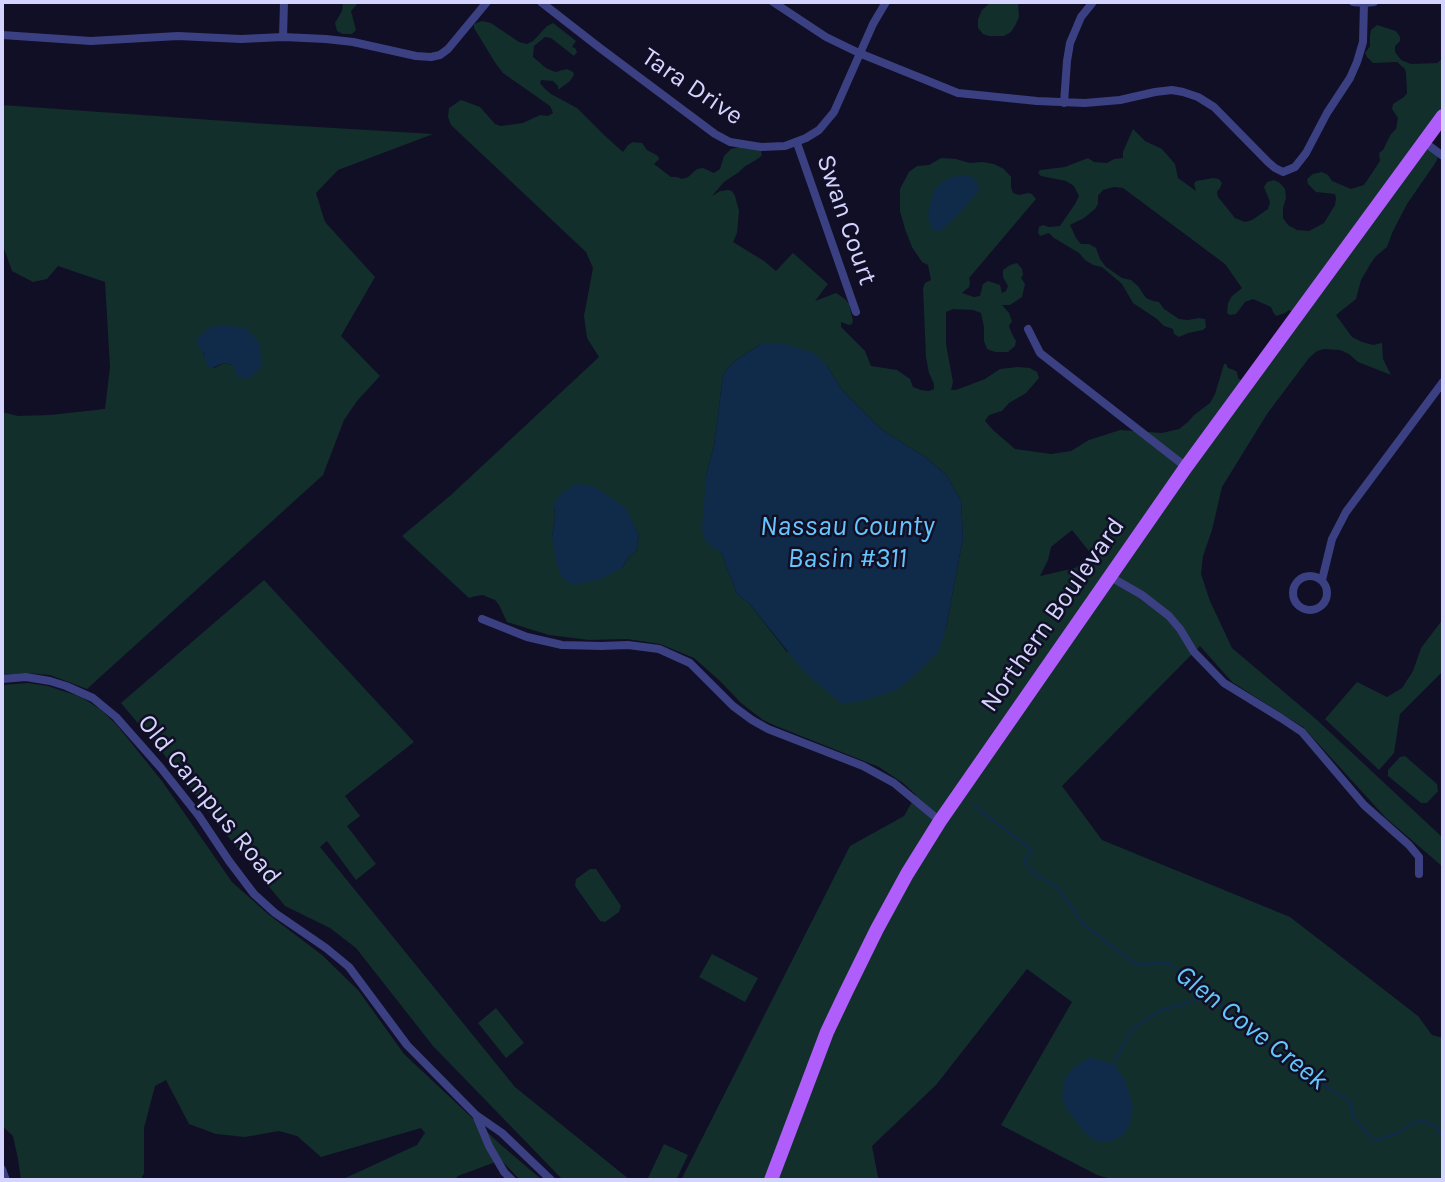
<!DOCTYPE html>
<style>
body{margin:0}
#map{position:relative;width:1445px;height:1182px;overflow:hidden;background:#110f25;font-family:Karla,sans-serif}
canvas{display:block}
.frame{position:absolute;inset:0;border:4px solid #d4d4fe;pointer-events:none}
</style>
<div id="map">
<canvas width="1445" height="1182"></canvas>
<div class="frame"></div>
</div>
<script>
const g = document.querySelector('canvas').getContext('2d');
g.lineJoin = 'round';
function paint(path, color) { g.fillStyle = color; g.fill(path, 'evenodd'); }
const poly = rows => new Path2D(rows.map(r => 'M' + r).join(''));
function trace(path, color, width, dash) { g.strokeStyle = color; g.lineWidth = width; g.lineCap = dash ? 'butt' : 'round'; g.setLineDash(dash || []); g.stroke(path); }
function label(font, color, halo, rows, align = 'center') {
  g.font = font + ' Karla,sans-serif'; g.lineWidth = 5; g.setLineDash([]); g.textBaseline = 'middle'; g.strokeStyle = halo; g.fillStyle = color; for (const [text, x, y, turn = 0] of rows) {
    g.save(); g.translate(x, y); g.rotate((+turn || 0) * Math.PI / 180); g.textAlign = isNaN(turn) ? turn : align; if (halo) g.strokeText(text, 0, 0); g.fillText(text, 0, 0); g.restore();
  }
}
const green = poly([
 [343,2,359,2,351,11,356,30,352,34,343,34,337,31,335,23,342,11],
 [991,2,1018,2,1019,17,1016,24,1011,32,1004,36,989,36,983,34,978,28,978,19,982,10],
 [482,21,491,23,519,42,527,44,533,41,547,26,553,23,576,41,572,47,575,48,577,52,574,56,551,38,545,37,534,46,533,57,546,68,555,72,567,69,573,72,574,75,570,81,558,90,558,86,553,81,541,80,540,83,544,88,551,94,577,108,604,135,623,152,628,145,633,142,642,143,647,150,658,156,659,159,654,164,671,177,677,177,682,179,688,177,697,169,703,168,714,173,720,169,724,156,731,149,743,146,761,151,762,155,759,158,744,167,739,172,724,182,712,196,720,191,728,190,732,191,735,196,739,211,737,233,733,242,764,261,776,271,793,253,828,284,815,301,836,293,845,299,849,304,853,321,852,324,849,325,841,322,841,327,865,351,871,366,897,370,910,379,913,387,921,390,929,391,934,389,934,384,929,373,926,357,923,288,925,283,931,280,928,265,922,262,912,247,905,229,900,211,900,189,909,172,917,166,929,165,941,158,956,159,970,163,982,162,994,164,1004,169,1011,177,1011,187,1013,193,1019,195,1028,193,1032,194,1036,199,969,278,970,282,969,287,962,293,974,297,980,296,983,284,988,281,1000,285,1002,293,1006,291,1008,286,1003,277,1003,270,1010,265,1017,263,1022,269,1023,275,1021,278,1025,284,1022,297,1010,305,1002,305,1009,313,1012,321,1009,326,1012,334,1016,341,1015,346,1008,352,995,352,987,349,984,341,984,327,981,313,973,310,953,309,946,312,946,344,953,382,951,390,956,390,985,379,1000,369,1018,367,1030,368,1037,372,1039,378,1026,393,1009,403,1002,411,989,415,985,421,993,430,1015,449,1051,454,1071,451,1089,440,1120,430,1162,433,1179,429,1188,422,1194,415,1210,403,1215,394,1224,364,1226,364,1228,368,1234,370,1237,372,1238,378,1246,384,1296,315,1289,310,1285,313,1276,316,1273,312,1271,307,1253,299,1245,302,1236,314,1230,315,1227,313,1228,303,1232,296,1242,288,1225,264,1123,188,1114,187,1103,190,1098,196,1098,204,1095,209,1084,218,1070,225,1076,238,1081,244,1089,244,1096,248,1100,259,1106,267,1122,278,1131,280,1138,286,1146,298,1153,301,1159,302,1164,309,1179,319,1188,320,1199,318,1205,319,1206,327,1203,330,1188,333,1179,337,1174,334,1173,329,1164,326,1157,319,1133,303,1122,284,1102,267,1093,265,1085,260,1079,253,1054,238,1049,233,1040,236,1038,233,1039,227,1043,225,1049,227,1060,226,1075,204,1079,196,1074,186,1066,181,1041,176,1038,173,1040,170,1065,167,1088,158,1094,162,1107,163,1114,159,1123,158,1123,152,1133,129,1145,141,1162,149,1175,164,1178,178,1196,191,1194,184,1196,181,1213,178,1219,179,1222,183,1220,188,1217,192,1218,197,1235,218,1245,222,1252,220,1268,209,1270,202,1264,187,1267,182,1274,180,1280,183,1285,189,1286,198,1283,208,1283,218,1288,225,1297,230,1309,231,1324,223,1335,205,1336,198,1335,194,1316,192,1308,184,1307,179,1313,174,1322,172,1328,175,1332,181,1351,189,1364,185,1380,161,1379,153,1383,150,1391,134,1396,129,1398,118,1392,109,1393,104,1404,97,1407,93,1406,73,1405,69,1397,62,1373,63,1367,57,1365,53,1370,46,1370,36,1371,30,1377,25,1396,31,1400,37,1400,41,1395,46,1395,52,1401,60,1411,64,1437,63,1442,59,1443,52,1443,116,1424,142,1438,157,1436,162,1407,204,1393,231,1387,247,1375,257,1368,268,1361,280,1356,299,1336,315,1352,337,1362,342,1373,345,1382,343,1383,359,1391,375,1358,362,1349,354,1340,350,1324,349,1317,351,1309,358,1267,414,1222,487,1212,530,1203,556,1201,574,1210,601,1232,648,1317,720,1443,838,1443,867,1386,818,1303,727,1232,682,1200,646,1062,786,1102,840,1290,917,1418,1016,1432,1035,1443,1038,1443,1180,1114,1180,1097,1175,1001,1125,1072,1002,1027,969,936,1085,872,1146,878,1177,881,1180,681,1180,850,846,904,816,916,795,903,783,879,767,776,726,763,720,741,703,720,681,694,658,660,644,627,639,589,640,549,635,507,622,499,605,495,600,483,595,476,596,469,598,402,536,451,495,599,357,587,338,584,316,593,268,586,252,451,125,448,117,449,108,461,100,480,107,495,124,501,126,523,123,540,115,548,116,553,113,550,106,503,73,496,64,474,28,474,24,477,23],
 [761,344,827,366,842,390,882,430,928,459,946,475,961,501,963,538,946,628,787,652,749,603,737,594,721,552,706,476,714,446,723,375,733,362],
 [554,506,633,524,639,536,636,551,629,557,622,568,552,537,555,516],
 [1072,530,1092,555,1075,568,1040,576,1048,560,1051,547],
 [2,105,268,124,433,134,338,170,316,193,325,222,375,277,341,336,380,376,357,401,344,420,323,475,87,689,50,675,27,673,2,675,2,412,18,416,50,415,105,409,110,367,105,282,58,266,47,279,33,282,12,271,2,243],
 [203,351,262,366,233,365,224,363,214,368,204,357],
 [264,580,414,742,345,796,360,816,347,826,376,864,356,880,327,841,320,847,515,1087,630,1180,563,1180,433,1046,356,948,330,928,285,906,233,843,162,752,121,703],
 [1443,619,1443,673,1441,673,1400,714,1394,753,1379,770,1325,719,1357,682,1387,697,1402,688,1413,671,1421,648],
 [28,683,48,686,81,697,100,709,116,724,162,781,232,882,268,914,322,955,358,990,404,1054,500,1144,542,1180,520,1180,501,1160,458,1176,454,1180,341,1180,417,1145,425,1133,421,1128,321,1157,297,1136,279,1131,245,1137,216,1134,189,1124,166,1080,155,1086,144,1128,144,1173,141,1180,21,1180,18,1159,13,1136,2,1126,2,685],
 [1405,756,1437,784,1438,791,1427,803,1421,803,1388,776,1388,770,1400,757],
 [590,869,596,869,621,906,619,912,605,922,600,921,575,886,576,879],
 [712,954,758,978,745,1002,699,977],
 [496,1008,524,1043,506,1058,478,1023],
 [664,1144,688,1155,676,1180,647,1180]
]);
const water = poly([
 [967,175,977,181,979,191,945,228,936,232,931,228,928,213,935,188,951,177],
 [226,325,246,328,259,342,262,366,253,376,247,379,237,376,233,365,224,363,209,369,204,357,203,351,197,345,197,338,210,327],
 [782,343,814,353,827,366,842,390,882,430,928,459,946,475,961,501,963,538,946,628,938,652,915,675,896,690,859,702,841,703,805,673,749,603,737,594,721,552,711,546,705,540,702,529,706,476,714,446,723,375,733,362,761,344],
 [576,484,593,486,626,508,639,536,636,551,629,557,622,568,601,579,573,585,562,578,556,561,552,537,555,516,554,506,557,498,564,491],
 [1090,1057,1114,1065,1124,1078,1133,1107,1129,1127,1121,1137,1108,1142,1100,1142,1089,1137,1081,1128,1065,1106,1062,1095,1065,1078,1076,1066]
]);
const stream = poly([
 [974,805,1032,850,1024,861,1035,875,1056,886,1083,924,1135,964,1168,963,1302,1072,1351,1102,1352,1115,1374,1141,1395,1134,1419,1120,1436,1126,1443,1139],
 [1113,1066,1131,1030,1159,1011,1195,1000,1210,998]
]);
const street = poly([
 [541,2,600,48,715,134,730,142,761,147,785,146,806,138,819,130,834,112,873,24,886,2],
 [773,2,826,37,859,53,958,93,1037,101,1085,103,1120,100,1155,92,1172,90,1183,92,1198,97,1214,107,1268,162,1275,168,1283,172,1295,167,1306,153,1327,113,1350,78,1357,62,1363,42,1364,3],
 [1353,2,1364,3,1374,2],
 [2,35,91,41,178,36,241,39,283,37,326,39,353,42,416,56,431,57,440,55,448,49,487,2],
 [283,37,284,2],
 [1064,103,1067,61,1070,43,1081,17,1093,2],
 [1424,142,1443,156],
 [797,143,856,312],
 [1028,329,1040,353,1186,467],
 '1293 593a17 17 0 1 1 34 0a17 17 0 1 1-34 0Z',
 [1109,576,1142,595,1169,616,1180,629,1194,652,1224,683,1281,718,1302,732,1364,805,1409,845,1419,857,1419,874],
 [1322,580,1332,539,1346,512,1443,382],
 [482,619,527,637,562,645,601,646,628,645,659,649,690,663,733,706,752,720,768,729,863,766,894,783,940,821],
 [2,679,26,677,50,681,66,686,93,698,116,717,161,768,199,816,229,861,254,894,275,913,326,948,349,967,407,1045,476,1115,502,1133,551,1180],
 [476,1115,489,1146,504,1172,512,1180],
 [2,1169,6,1180]
]);
const primary = poly([
 [771,1180,827,1032,846,992,877,929,907,874,940,821,1186,467,1443,116]
]);
const streetNames = [
 ["Tara Drive",692,87,34],
 ["Swan Court",846,220,71],
 ["Northern Boulevard",1053,615,-55],
 ["Old Campus Road",209,800,51]
];
const waterNames = [
 ["Nassau County",847,527],
 ["Basin #311",847,559],
 ["Glen Cove Creek",1251,1028,38]
];
paint(green, '#122f2b');
paint(water, '#0f2b49');
trace(stream, '#0f2b49', 2.5);
trace(street, '#3b4083', 8);
trace(primary, '#b05efb', 14);
label('26px', '#d4d4fe', '#110f25', streetNames);
label('italic 28px', '#64c6fc', '#110f25', waterNames);
</script>
